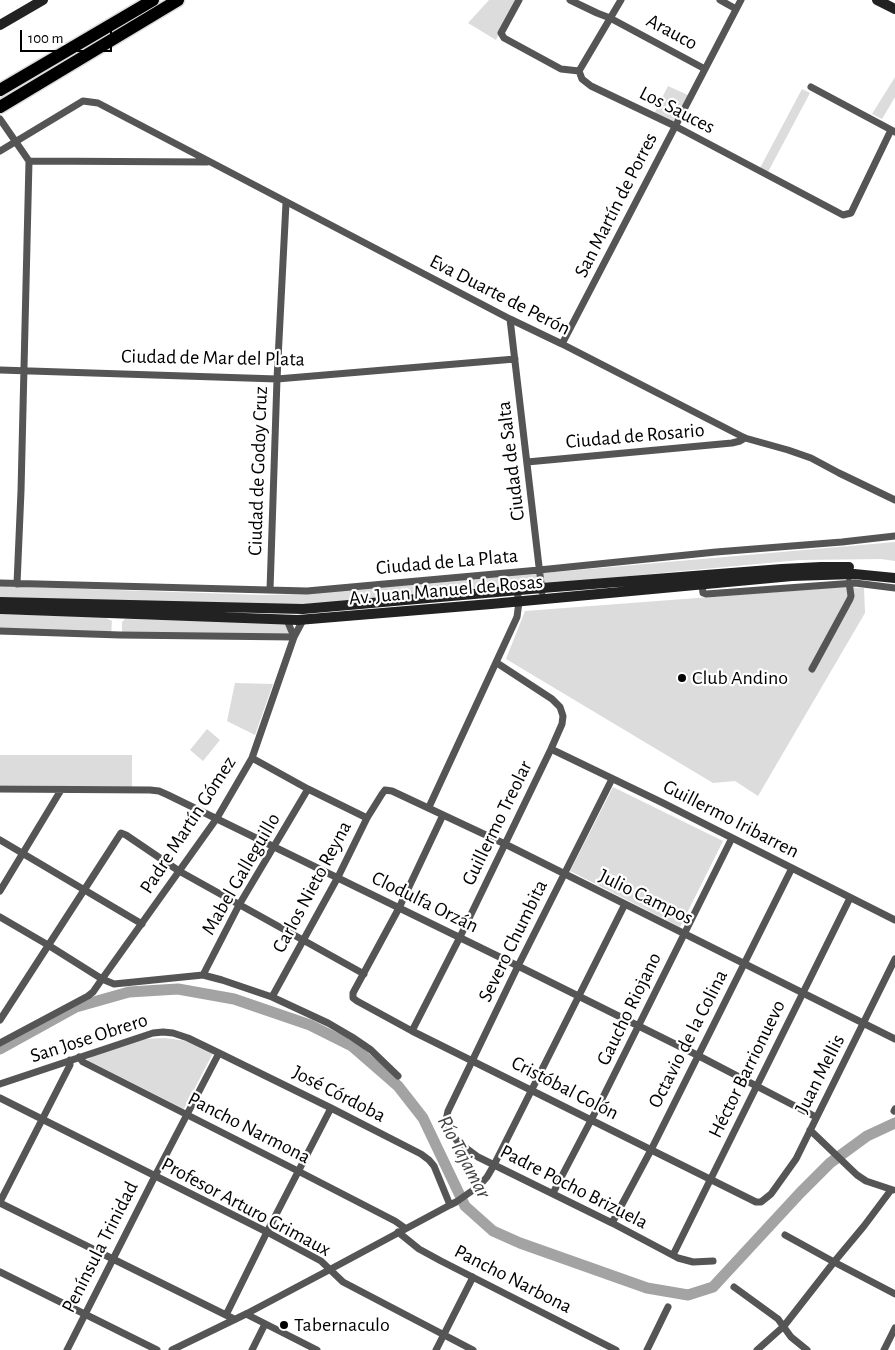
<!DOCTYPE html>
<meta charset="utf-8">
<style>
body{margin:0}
#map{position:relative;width:895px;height:1350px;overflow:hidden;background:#fff;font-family:"Alegreya Sans",sans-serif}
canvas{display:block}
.scale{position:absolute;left:20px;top:30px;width:92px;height:22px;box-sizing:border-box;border:2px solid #000;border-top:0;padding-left:6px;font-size:15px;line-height:18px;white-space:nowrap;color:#000;-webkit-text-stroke:4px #fff;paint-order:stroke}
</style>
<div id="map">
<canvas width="895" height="1350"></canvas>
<div class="scale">100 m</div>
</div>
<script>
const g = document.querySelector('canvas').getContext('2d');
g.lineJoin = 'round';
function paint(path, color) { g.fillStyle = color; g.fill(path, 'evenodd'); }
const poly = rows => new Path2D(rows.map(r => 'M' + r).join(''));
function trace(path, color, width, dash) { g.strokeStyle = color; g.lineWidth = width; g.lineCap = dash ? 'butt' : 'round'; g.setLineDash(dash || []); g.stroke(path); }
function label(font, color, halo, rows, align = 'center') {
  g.font = font + ' "Alegreya Sans",sans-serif'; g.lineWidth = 4.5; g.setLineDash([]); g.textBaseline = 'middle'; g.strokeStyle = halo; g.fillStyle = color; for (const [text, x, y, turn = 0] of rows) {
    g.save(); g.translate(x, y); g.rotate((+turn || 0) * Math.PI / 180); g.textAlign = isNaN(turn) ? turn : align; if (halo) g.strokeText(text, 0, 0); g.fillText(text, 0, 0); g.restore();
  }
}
const green = poly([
 [489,0,516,0,496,40,468,23],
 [895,77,895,97,882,119,872,114],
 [668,86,690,96,675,125,654,114],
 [802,89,810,93,768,172,760,168],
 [895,542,895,561,881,559,800,560,544,584,543,573],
 [536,573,538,586,294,605,0,598,0,586,262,595,307,594],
 [843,587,864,588,865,613,758,796,735,781,713,783,506,659,525,611],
 [0,614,105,617,112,621,111,636,0,635],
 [125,619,285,623,289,628,287,637,122,636,122,622],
 [235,683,273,684,255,735,227,721],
 [207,729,220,740,203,761,190,750],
 [0,755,132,755,132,787,0,785],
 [613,787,723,841,680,927,570,871],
 [165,1038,187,1041,213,1053,184,1109,87,1060,95,1055,143,1039]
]);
const river = poly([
 [0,1049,76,1007,129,992,178,989,234,999,310,1025,352,1046,398,1086,423,1118,465,1206,493,1231,520,1243,647,1288,688,1295,713,1287,800,1193,830,1163,867,1136,895,1123]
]);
const street = poly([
 [519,0,501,33,504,38,561,69,579,71,582,79,591,86,675,126,843,215,851,213,891,130],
 [570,0,597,13,610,18,705,69],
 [720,0,736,9],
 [579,71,621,0],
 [811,87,895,132],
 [0,119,29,161,21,491,17,584],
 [0,151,83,101,98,103,510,319,562,344,745,438,788,450,811,458,839,473,895,500],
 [29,161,207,162],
 [510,319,542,592],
 [562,344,741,0],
 [0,370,277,379,515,359],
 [527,462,732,443,740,441,745,438],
 [0,583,307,591,539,570,716,552,842,542,895,536],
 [702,584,703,593,706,594,855,583,895,588],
 [270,590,277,379,286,203],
 [0,631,120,635,294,637,303,620],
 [812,669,850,599,851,596,849,582],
 [551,749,663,803,895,920],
 [252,758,308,789,367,818],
 [612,779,518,966,448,1111,446,1120,447,1128,458,1142,478,1157,612,1223,678,1258,693,1262,713,1261],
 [0,789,150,790,159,791,168,795,518,966,697,1055,816,1117],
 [429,807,517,617,519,602,517,591],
 [443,815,399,908,353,993,353,998,357,1001,412,1031,756,1202,761,1202,771,1194,796,1159,895,959],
 [0,840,142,924],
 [0,891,61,790],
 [0,917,48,945,102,979,217,818,252,758,294,637,287,620],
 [203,975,239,905,308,789],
 [272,997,338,877,367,818,382,794,385,790,392,791,505,844,895,1039],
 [0,1020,121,833,126,835,179,871,364,974],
 [412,1031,460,937,551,749,562,724,563,716,560,707,552,699,497,663],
 [0,1043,88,996,93,992,102,979,114,984,203,975,222,980,272,997,328,1023,352,1037,371,1050,398,1076],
 [79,1057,83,1062,298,1171,395,1221,405,1228],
 [0,1084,153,1033,163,1032,173,1033,188,1038,219,1053,331,1108,421,1154,429,1160,434,1166,450,1205],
 [0,1098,267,1232,321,1261,343,1282,473,1350],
 [894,1111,895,1109],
 [810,1130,857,1175,866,1181,893,1190],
 [553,1193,600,1103,732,838],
 [0,1202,70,1065,70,1060],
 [0,1203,234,1319],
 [612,1223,651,1150,792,868],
 [398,1232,419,1249,441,1261,616,1350],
 [785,1235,834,1262,895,1294],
 [673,1255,850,898],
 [0,1272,157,1350],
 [734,1287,778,1319,791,1337,807,1350],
 [246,1314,317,1350],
 [226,1315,267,1232,331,1108],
 [67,1350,155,1176,219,1053],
 [172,1350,246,1314,329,1270,450,1205,456,1202,479,1186,487,1177,494,1165,625,904],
 [252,1350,265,1324],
 [436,1350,473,1277],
 [647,1350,668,1307],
 [757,1350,784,1326,834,1262,864,1226,891,1190],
 [884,1350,895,1328]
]);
const secondary = poly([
 [877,0,895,9],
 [0,25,43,0],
 [0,602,303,609,542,588,782,569,821,567,849,567],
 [0,609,298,620,491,604,792,576,854,574,895,578]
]);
const highway = poly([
 [0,90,153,0],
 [0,107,178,0]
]);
const markers = [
 [682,678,5,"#000"],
 [284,1325,5,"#000"]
];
const streetNames = [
 ["Arauco",672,32,28],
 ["Los Sauces",677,110,27],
 ["San Martín de Porres",616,205,-63],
 ["Eva Duarte de Perón",500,295,27],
 ["Ciudad de Mar del Plata",213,358,1],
 ["Ciudad de Rosario",635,436,-5],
 ["Ciudad de Salta",511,461,-97],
 ["Ciudad de Godoy Cruz",258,471,-88],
 ["Ciudad de La Plata",447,562,-5],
 ["Av. Juan Manuel de Rosas",446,590,-5],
 ["Guillermo Iribarren",731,819,27],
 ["Guillermo Treolar",497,823,-64],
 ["Padre Martín Gómez",188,825,-57],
 ["Mabel Galleguillo",241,874,-60],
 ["Carlos Nieto Reyna",312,887,-62],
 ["Julio Campos",646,897,26],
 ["Clodulfa Orzán",425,902,26],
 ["Severo Chumbita",513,941,-64],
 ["Gaucho Riojano",629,1009,-64],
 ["San Jose Obrero",89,1038,-18],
 ["Octavio de la Colina",688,1039,-63],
 ["Héctor Barrionuevo",747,1069,-64],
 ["Juan Mellis",820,1074,-63],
 ["Cristóbal Colón",565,1088,27],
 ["José Córdoba",339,1094,27],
 ["Pancho Narmona",249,1128,27],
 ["Padre Pocho Brizuela",574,1187,27],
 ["Profesor Arturo Grimaux",246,1207,28],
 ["Península Trinidad",100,1247,-63],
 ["Pancho Narbona",513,1279,27]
];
const poiNames = [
 ["Club Andino",692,678],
 ["Tabernaculo",294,1325]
];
const waterNames = [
 ["Río Tajamar",464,1157,62]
];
paint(green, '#dcdcdc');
trace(river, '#a3a3a3', 11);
trace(highway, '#dbdbdb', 15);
trace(street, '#555', 7);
trace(secondary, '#222', 10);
trace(highway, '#000', 12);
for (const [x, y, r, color] of markers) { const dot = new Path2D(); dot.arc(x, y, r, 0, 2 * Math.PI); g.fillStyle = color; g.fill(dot); trace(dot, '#fff', 2); }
label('20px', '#000', '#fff', streetNames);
label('20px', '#000', '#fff', poiNames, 'left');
label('italic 21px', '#444', '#fff', waterNames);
</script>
